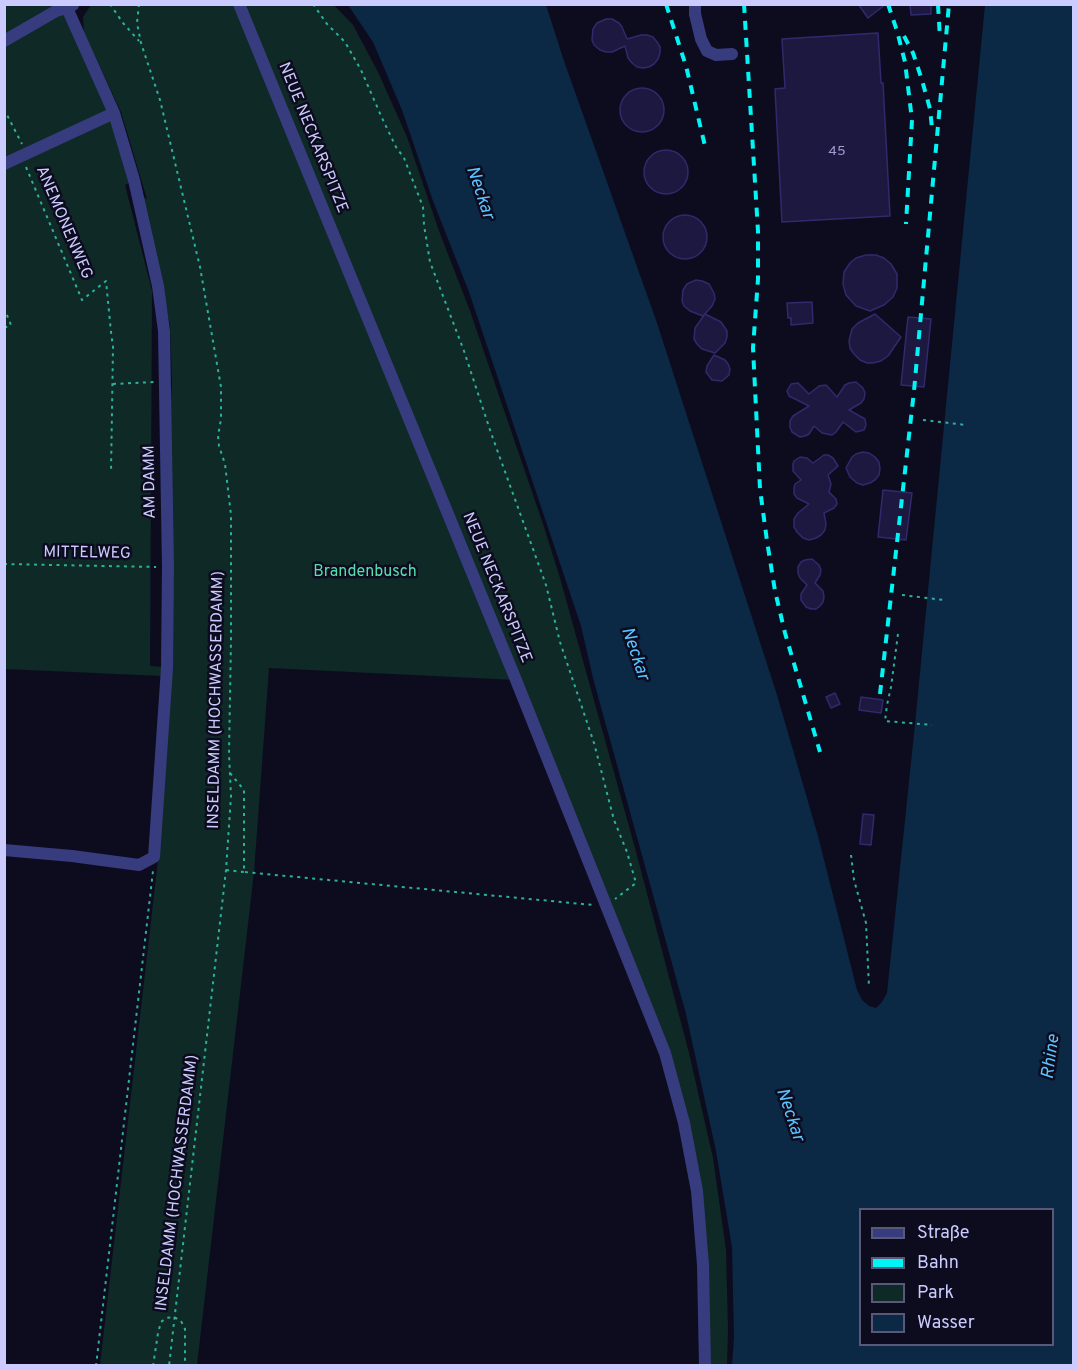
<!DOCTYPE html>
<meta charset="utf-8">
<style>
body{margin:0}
#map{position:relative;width:1078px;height:1370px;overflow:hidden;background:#0d0c1f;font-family:Overpass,sans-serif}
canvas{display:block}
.frame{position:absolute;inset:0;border:6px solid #cbcbff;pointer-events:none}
.legend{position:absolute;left:859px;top:1208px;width:195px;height:138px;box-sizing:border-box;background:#0d0c1f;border:2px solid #595879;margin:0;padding:8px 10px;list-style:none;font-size:18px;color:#cbcbff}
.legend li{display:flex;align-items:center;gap:12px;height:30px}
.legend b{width:30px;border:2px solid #595879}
</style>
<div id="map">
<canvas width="1078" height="1370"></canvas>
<div class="frame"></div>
<ul class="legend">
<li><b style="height:8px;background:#373c7f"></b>Straße</li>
<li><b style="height:8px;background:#00f6f4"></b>Bahn</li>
<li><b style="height:16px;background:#0f2926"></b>Park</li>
<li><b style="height:16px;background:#0b2844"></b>Wasser</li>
</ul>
</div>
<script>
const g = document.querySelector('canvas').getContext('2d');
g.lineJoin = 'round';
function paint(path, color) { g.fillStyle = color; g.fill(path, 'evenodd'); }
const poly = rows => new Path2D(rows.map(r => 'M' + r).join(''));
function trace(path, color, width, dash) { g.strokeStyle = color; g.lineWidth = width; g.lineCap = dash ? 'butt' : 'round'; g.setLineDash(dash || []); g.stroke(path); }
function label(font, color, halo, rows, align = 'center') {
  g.font = font + ' Overpass,sans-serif'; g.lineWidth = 5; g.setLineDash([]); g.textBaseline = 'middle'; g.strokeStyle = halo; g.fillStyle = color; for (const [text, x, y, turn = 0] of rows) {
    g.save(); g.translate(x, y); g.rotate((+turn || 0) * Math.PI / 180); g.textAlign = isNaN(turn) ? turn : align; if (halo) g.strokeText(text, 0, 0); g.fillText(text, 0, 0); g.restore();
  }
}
const green = poly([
 [92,4,334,5,353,25,378,72,407,137,439,231,470,311,543,524,560,578,635,848,689,1053,713,1158,726,1250,728,1331,727,1365,705,1365,697,1191,665,1053,516,680,269,668,254,872,197,1365,100,1365,158,860,170,676,174,568,167,479,172,382,170,325,141,195,147,199,121,112,84,32,83,17,89,8],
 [5,5,60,5,111,117,131,182,125,185,152,291,150,666,164,667,163,676,5,669]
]);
const water = poly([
 [348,5,546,5,564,61,657,323,777,695,818,836,857,990,862,1000,869,1006,876,1008,882,1002,887,993,915,724,985,5,1073,5,1073,1365,732,1365,734,1337,732,1247,716,1151,686,1014,594,682,581,626,469,292,433,201,402,110,373,42],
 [860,1210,1052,1210,1052,1344,860,1344]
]);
const building = poly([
 [858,4,886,4,868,18,858,4],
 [910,4,931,4,931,14,911,15,910,4],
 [606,19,612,19,619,23,622,27,627,39,641,35,647,35,653,37,657,42,660,47,660,53,658,59,654,64,649,67,643,68,637,67,632,63,628,58,625,46,612,52,606,52,600,50,594,45,592,40,593,29,597,23,606,19],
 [878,33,881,83,883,83,890,216,782,222,775,89,785,88,782,39,878,33],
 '620 110a22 22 0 1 1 44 0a22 22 0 1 1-44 0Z',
 '644 172a22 22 0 1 1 44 0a22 22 0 1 1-44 0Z',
 '663 237a22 22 0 1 1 44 0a22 22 0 1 1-44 0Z',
 [866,255,876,255,884,258,891,264,897,274,897,288,893,297,884,305,870,311,856,306,846,295,843,284,844,272,850,263,856,258,866,255],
 [696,280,702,281,709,284,714,293,715,299,712,306,703,316,690,311,684,306,682,301,683,290,687,284,696,280],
 [812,302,813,323,791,325,791,318,788,318,787,303,812,302],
 [705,314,721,322,727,331,727,337,725,343,715,353,702,349,697,344,694,339,695,328,705,314],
 [875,314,901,337,888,356,881,361,873,363,867,363,860,360,854,354,850,348,849,341,852,329,858,323,875,314],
 [908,317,931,319,924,387,901,385,908,317],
 [714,355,725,360,728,364,730,369,729,375,722,381,712,380,706,372,707,366,714,355],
 [856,382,863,388,865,393,864,399,861,403,849,410,865,419,866,425,864,430,856,432,843,422,836,432,832,435,822,433,814,426,809,434,805,436,800,437,792,432,790,427,790,421,793,416,809,406,789,396,787,391,791,384,798,383,809,394,819,386,826,385,837,397,845,385,849,383,856,382],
 [863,452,869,453,875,457,879,462,880,469,879,475,875,480,870,483,863,485,857,483,850,477,846,468,852,457,856,454,863,452],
 [824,455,828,455,833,458,838,466,828,475,831,484,829,492,836,499,837,504,834,508,824,513,826,524,825,530,821,535,816,538,809,540,803,538,797,532,794,527,794,519,798,513,809,504,797,498,794,494,794,488,795,484,801,480,793,471,793,464,794,461,800,457,807,458,813,463,824,455],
 [883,490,912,493,906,540,878,537,883,490],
 [812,559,819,565,821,570,820,575,815,583,823,591,824,597,823,602,820,606,816,609,811,609,806,607,801,600,801,594,807,585,800,578,798,573,798,567,801,562,805,560,812,559],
 [835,693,840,704,831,708,826,697,835,693],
 [861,697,883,700,881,713,859,710,861,697],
 [863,814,874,815,871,845,860,844,863,814]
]);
const path = poly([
 [110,4,123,23,139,41],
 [139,4,137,23,141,43,160,100,200,267,221,387,221,419,218,436,219,446,225,464,231,515,231,640,229,754,231,796,226,870,169,1366],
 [313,4,327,24,345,42,361,70,382,118,396,147,404,158,423,207,424,225,430,262,464,351,491,433,546,585,560,642,594,743,614,820,627,852,636,883,615,899],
 [4,109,22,144],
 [26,167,82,300,106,281,111,332,113,347,111,473],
 [4,308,11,325,4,328],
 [113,384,154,382],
 [923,420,966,425],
 [4,564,156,567],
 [902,595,944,600],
 [898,634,891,687,887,705,885,721,932,725],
 [230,773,244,790,244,872,593,905],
 [851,855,854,880,866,923,869,987],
 [226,870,244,872],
 [96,1366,153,871],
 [153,1366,158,1333,161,1322,166,1318,174,1317,181,1321,185,1329,185,1366]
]);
const minor = poly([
 [239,4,516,680,665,1053,684,1123,697,1191,703,1265,705,1366],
 [695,4,695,14,701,39,707,51,716,55,732,54],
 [4,41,56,11,67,8,73,5],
 [4,164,114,113,67,8],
 [4,850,72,856,139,865,154,857,167,668,168,567,164,331,158,286,134,180,114,113]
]);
const rail = poly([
 [666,4,686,66,705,146],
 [744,4,758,231,758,279,753,348,760,489,767,541,775,591,785,633,820,752],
 [888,4,897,31,905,62,912,120,906,224],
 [938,5,940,38],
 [904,36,913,53,922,80,930,109,932,128],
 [880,694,914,391,949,4]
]);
const numberNames = [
 ["45",837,152]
];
const streetNames = [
 ["NEUE NECKARSPITZE",312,138,68],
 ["ANEMONENWEG",63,223,67],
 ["AM DAMM",151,482,-91],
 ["MITTELWEG",87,554,1],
 ["NEUE NECKARSPITZE",496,588,68],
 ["INSELDAMM (HOCHWASSERDAMM)",217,700,-89],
 ["INSELDAMM (HOCHWASSERDAMM)",178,1183,-83]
];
const parkNames = [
 ["Brandenbusch",365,573]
];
const waterNames = [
 ["Neckar",479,193,71],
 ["Neckar",634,654,71],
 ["Rhine",1052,1057,-82],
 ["Neckar",789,1115,71]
];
paint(green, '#0f2926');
paint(water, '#0b2844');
paint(building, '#1c1840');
trace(building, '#302a6d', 1.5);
trace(path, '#2cb19b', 2, [3, 4.5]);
trace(minor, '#373c7f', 12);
trace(rail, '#00f6f4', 4, [9, 8]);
label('14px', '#9f9ecf', null, numberNames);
label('16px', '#cbcbff', '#0d0c1f', streetNames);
label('16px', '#56dfaf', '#0d0c1f', parkNames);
label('italic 18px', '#59c4ff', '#0d0c1f', waterNames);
</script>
